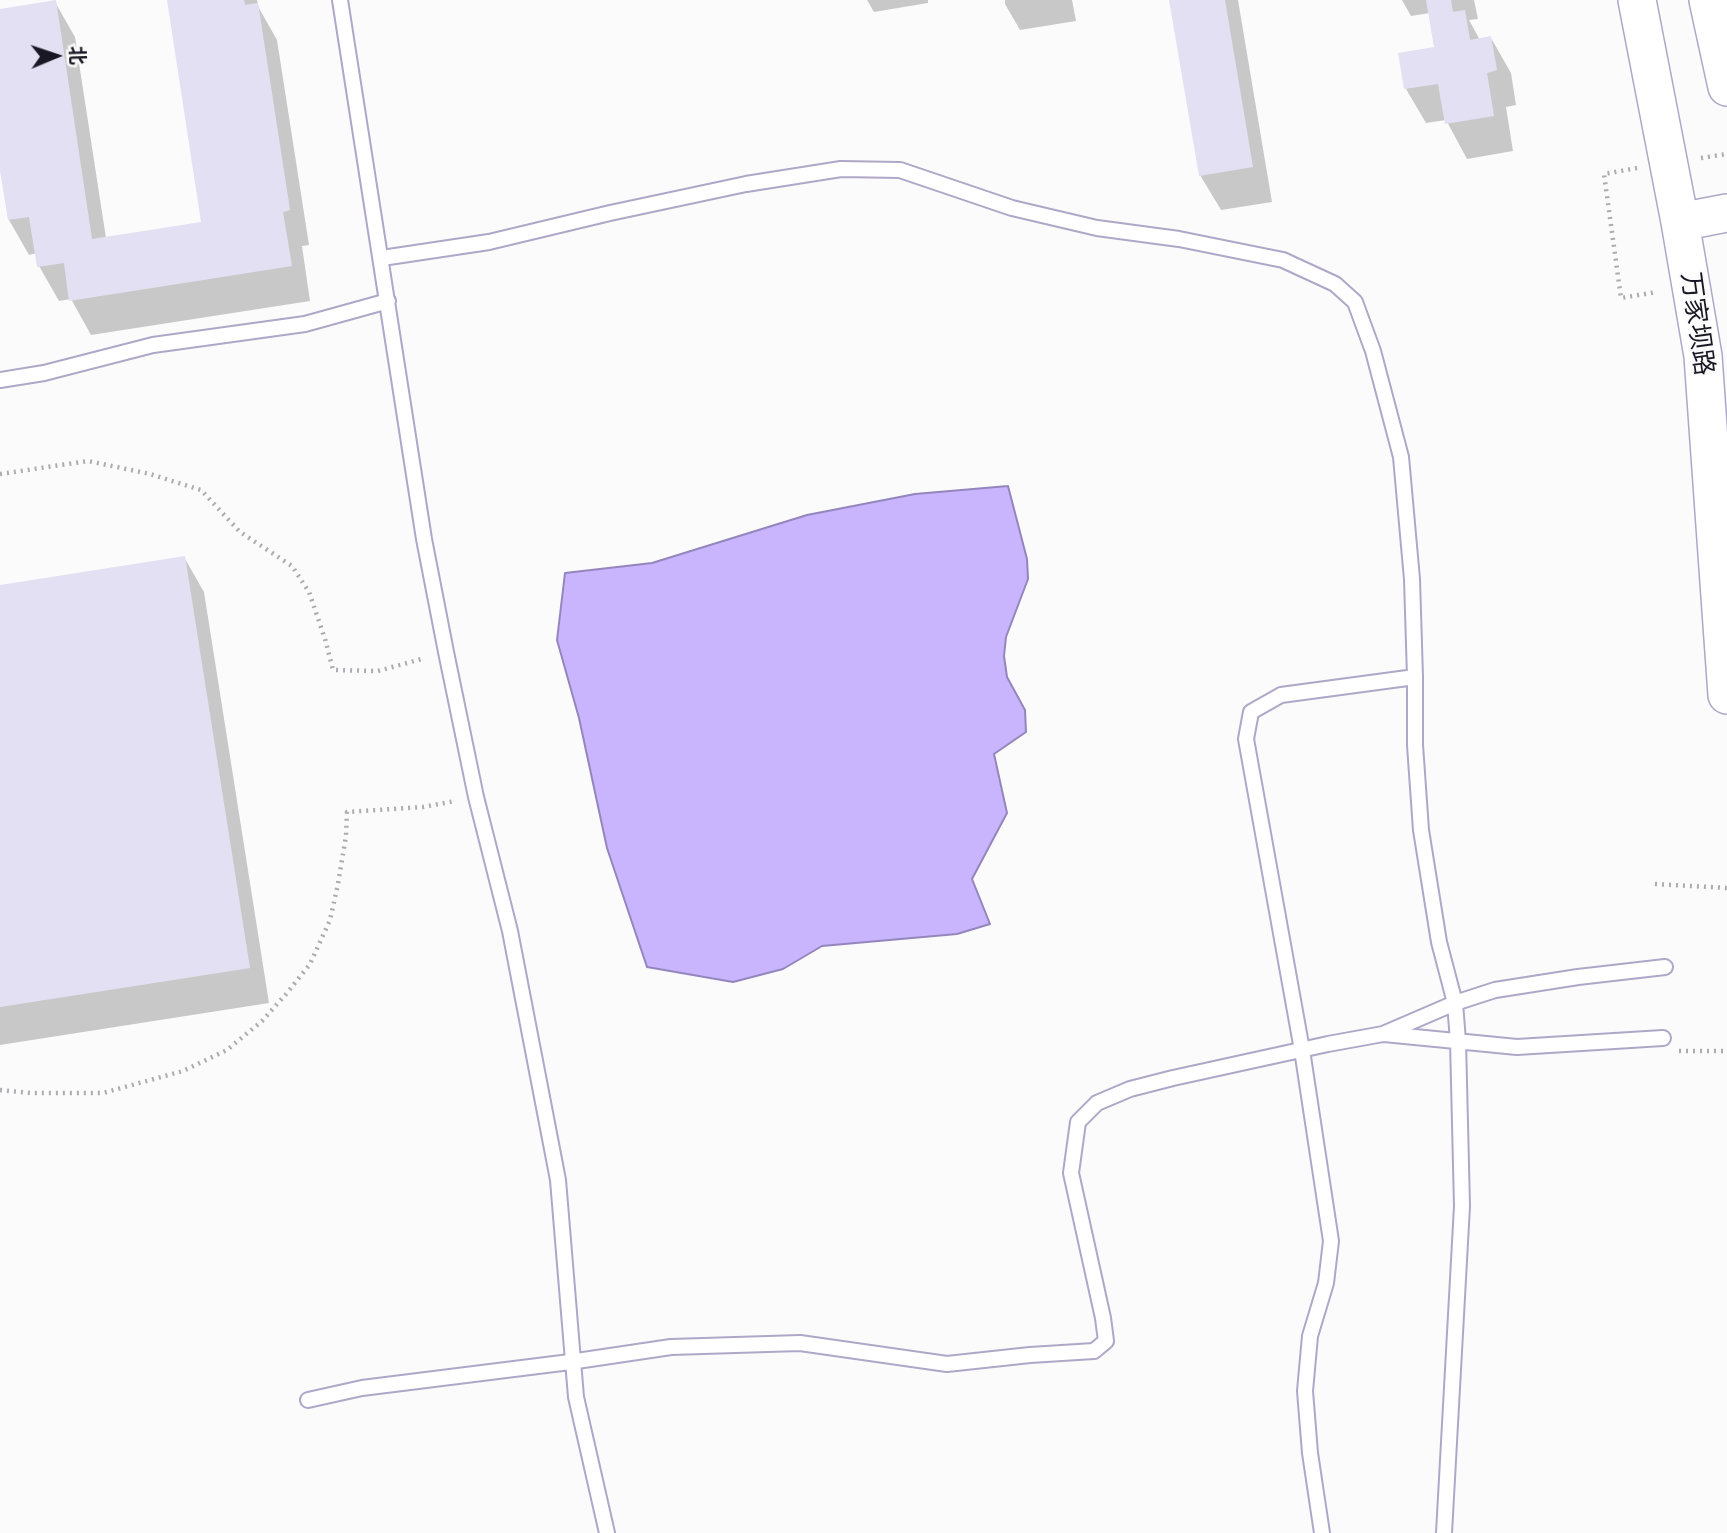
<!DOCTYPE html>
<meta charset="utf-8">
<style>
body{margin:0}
#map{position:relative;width:1727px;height:1533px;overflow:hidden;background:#fbfbfb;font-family:Signika,"Noto Sans SC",sans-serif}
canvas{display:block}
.north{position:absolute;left:21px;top:21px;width:70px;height:70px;-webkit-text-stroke:5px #fbfbfb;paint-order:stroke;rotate:88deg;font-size:19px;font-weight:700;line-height:28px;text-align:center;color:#1a1724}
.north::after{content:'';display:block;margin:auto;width:24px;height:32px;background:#1a1724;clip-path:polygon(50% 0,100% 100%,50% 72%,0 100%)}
</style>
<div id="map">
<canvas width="1727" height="1533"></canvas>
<div class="north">北</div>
</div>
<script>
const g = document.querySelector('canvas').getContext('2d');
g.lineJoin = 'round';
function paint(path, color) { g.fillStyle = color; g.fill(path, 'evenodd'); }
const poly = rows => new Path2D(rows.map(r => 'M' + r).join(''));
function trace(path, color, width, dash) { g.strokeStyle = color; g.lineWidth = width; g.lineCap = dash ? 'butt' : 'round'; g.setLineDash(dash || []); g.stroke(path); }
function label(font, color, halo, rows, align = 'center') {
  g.font = font + ' Signika,"Noto Sans SC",sans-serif'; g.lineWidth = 5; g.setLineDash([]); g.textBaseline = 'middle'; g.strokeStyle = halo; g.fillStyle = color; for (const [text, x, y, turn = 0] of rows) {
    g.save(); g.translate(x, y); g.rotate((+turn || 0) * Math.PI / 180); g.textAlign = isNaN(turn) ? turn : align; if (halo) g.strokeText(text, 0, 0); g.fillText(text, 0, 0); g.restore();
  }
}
const water = poly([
 [1008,486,1027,559,1028,579,1006,637,1004,656,1007,677,1025,710,1026,732,994,754,1007,813,972,879,990,924,957,934,822,946,783,969,733,982,647,967,607,848,579,718,557,640,565,573,652,563,807,515,915,494,1008,486]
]);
const shadow = poly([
 [169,0,257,0,259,8,277,40,309,245,302,246,310,301,91,335,71,299,59,301,39,266,37,253,29,255,9,220,0,160,0,11,55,2,75,37,106,238,203,223],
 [867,0,928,0,928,3,874,12],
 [1005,0,1072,0,1076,21,1020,30,1005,4],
 [1171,0,1238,0,1272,202,1221,210,1200,175],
 [1402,0,1474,0,1478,19,1469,20,1480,40,1491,38,1511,73,1516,105,1506,107,1513,151,1467,159,1446,120,1426,123,1406,89,1436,49,1430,13,1411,16],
 [184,557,204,592,269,1003,0,1045,0,586]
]);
const building = poly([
 [56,0,92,239,201,222,167,0,244,0,245,5,258,3,290,210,283,212,292,266,69,301,64,263,37,267,29,217,8,220,0,171,0,9],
 [1169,0,1225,0,1253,167,1199,176],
 [1426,0,1451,0,1453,12,1465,10,1470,40,1491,36,1497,70,1487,73,1494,116,1445,124,1438,84,1404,89,1398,53,1434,47],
 [185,556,250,968,0,1007,0,585]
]);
const path = poly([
 [1701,158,1727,154],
 [1637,168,1604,174,1621,298,1657,292],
 [0,474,88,461,150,474,201,490,240,532,292,566,309,592,325,639,333,670,378,671,425,658],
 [1655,884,1727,888],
 [1679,1051,1727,1051],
 [0,1090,30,1093,103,1093,183,1071,227,1050,262,1021,287,993,310,964,330,920,338,884,346,836,347,812,423,807,455,801]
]);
const service = poly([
 [340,0,424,539,446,652,476,797,510,931,558,1180,576,1397,607,1533],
 [382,258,489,242,610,213,746,184,841,169,900,170,1012,208,1097,228,1179,239,1283,260,1335,284,1355,302,1373,351,1401,457,1412,579,1415,677,1415,745,1421,830,1439,942,1455,1003,1458,1041,1462,1206,1444,1533],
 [0,380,44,373,153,345,305,324,388,301],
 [1384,1034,1517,1047,1663,1038],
 [308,1400,362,1388,570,1362,671,1347,800,1343,947,1364,1030,1355,1094,1351,1106,1341,1103,1318,1071,1173,1078,1122,1097,1103,1130,1089,1173,1078,1328,1044,1383,1034,1455,1003,1495,990,1578,977,1665,967],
 [1322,1533,1310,1453,1305,1391,1310,1336,1326,1283,1331,1241,1302,1050,1246,739,1251,712,1281,695,1415,677]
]);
const secondary = poly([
 [1637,0,1680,222,1703,356,1727,695],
 [1708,0,1727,87],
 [1680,222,1727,213]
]);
const streetNames = [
 ["万家坝路",1696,324,82]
];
paint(water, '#c8b5fe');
trace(water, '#9486bd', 2);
paint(shadow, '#0003');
paint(building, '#e4e0f3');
trace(service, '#afa7c8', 18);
trace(secondary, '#afa7c8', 40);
trace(path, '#acabaf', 4.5, [2, 5]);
trace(service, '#fff', 14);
trace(secondary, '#fff', 37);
label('26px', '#1a1724', '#fbfbfb', streetNames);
</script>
